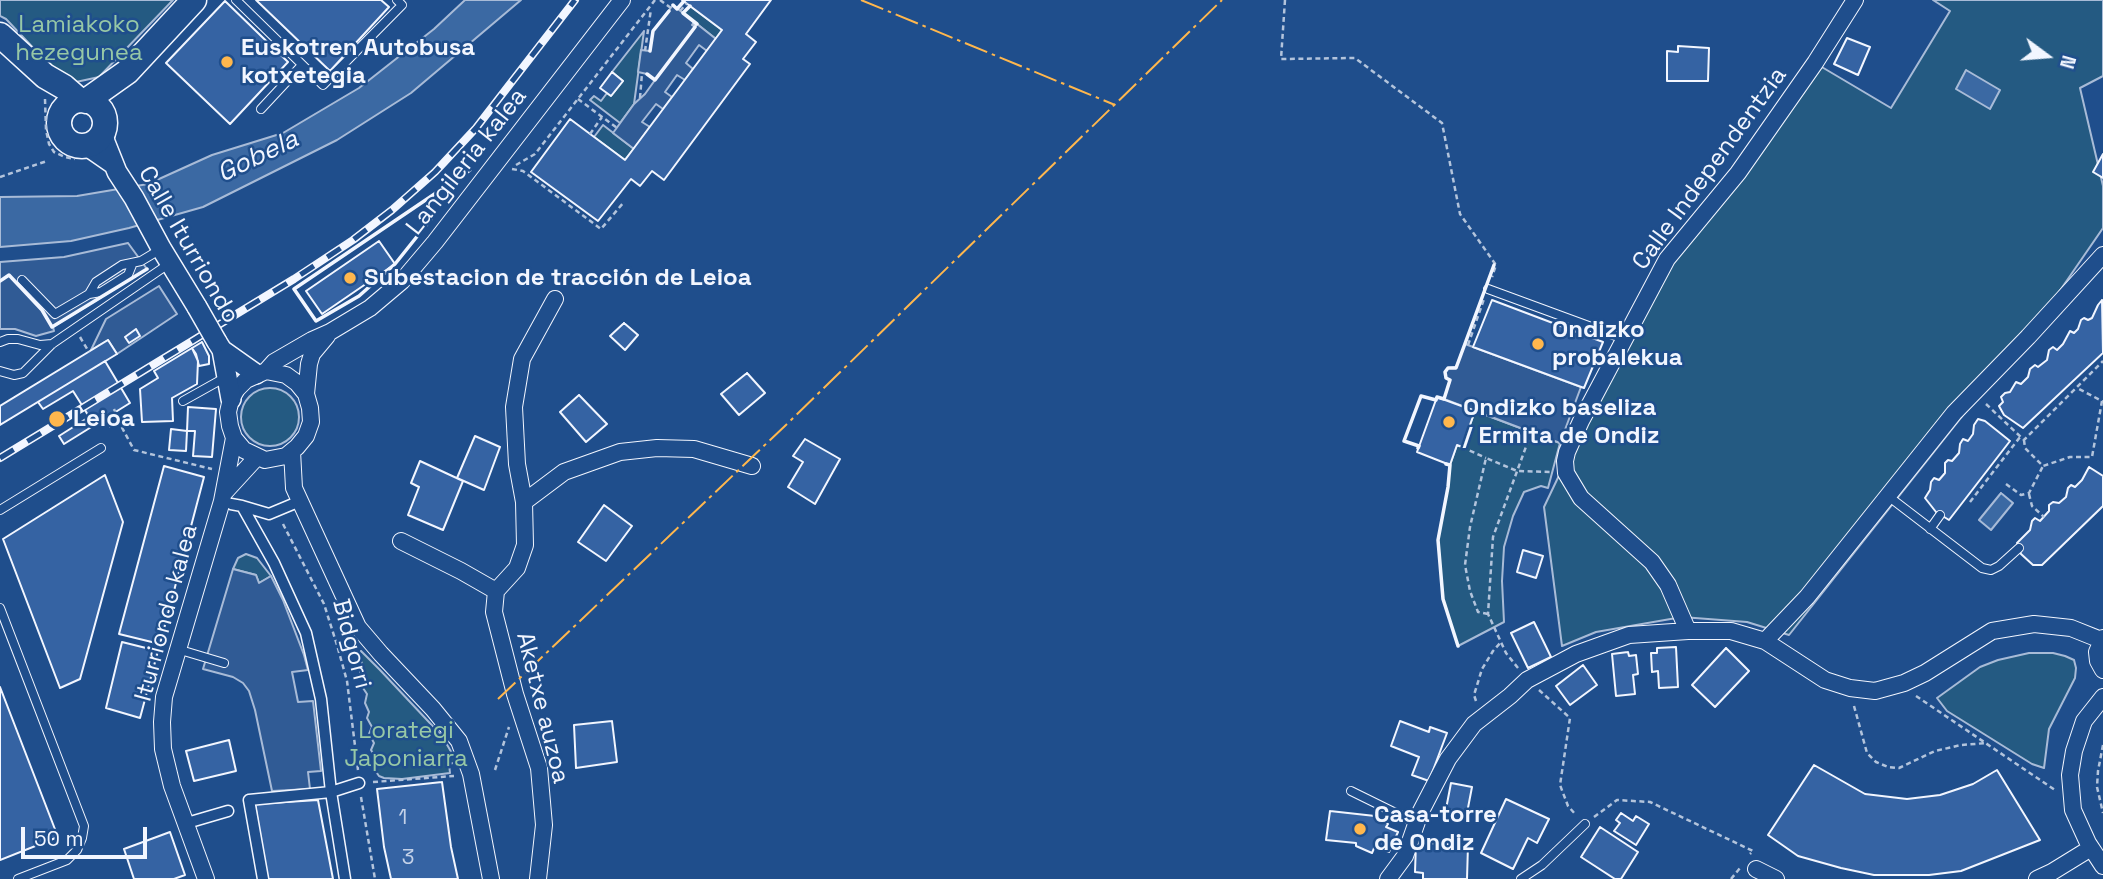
<!DOCTYPE html>
<meta charset="utf-8">
<style>
body{margin:0}
#map{position:relative;width:2103px;height:879px;overflow:hidden;background:#1f4e8c;font-family:"Space Grotesk",sans-serif}
canvas{display:block}
.north{position:absolute;left:2012px;top:21px;width:70px;height:70px;-webkit-text-stroke:5px #1f4e8c;paint-order:stroke;rotate:106deg;font-size:19px;font-weight:700;line-height:28px;text-align:center;color:#f2f6ff}
.north::after{content:'';display:block;margin:auto;width:24px;height:32px;background:#f2f6ff;clip-path:polygon(50% 0,100% 100%,50% 72%,0 100%)}
.scale{position:absolute;left:21px;top:827px;width:126px;height:32px;box-sizing:border-box;border:4px solid #f2f6ff;border-top:0;padding-left:9px;font-size:21px;line-height:24px;white-space:nowrap;color:#f2f6ff;-webkit-text-stroke:5px #1f4e8c;paint-order:stroke}
</style>
<div id="map">
<canvas width="2103" height="879"></canvas>
<div class="north">N</div>
<div class="scale">50 m</div>
</div>
<script>
const g = document.querySelector('canvas').getContext('2d');
g.lineJoin = 'round';
function paint(path, color) { g.fillStyle = color; g.fill(path, 'evenodd'); }
const poly = rows => new Path2D(rows.map(r => 'M' + r).join(''));
function trace(path, color, width, dash) { g.strokeStyle = color; g.lineWidth = width; g.lineCap = dash ? 'butt' : 'round'; g.setLineDash(dash || []); g.stroke(path); }
function label(font, color, halo, rows, align = 'center') {
  g.font = font + ' "Space Grotesk",sans-serif'; g.lineWidth = 5; g.setLineDash([]); g.textBaseline = 'middle'; g.strokeStyle = halo; g.fillStyle = color; for (const [text, x, y, turn = 0] of rows) {
    g.save(); g.translate(x, y); g.rotate((+turn || 0) * Math.PI / 180); g.textAlign = isNaN(turn) ? turn : align; if (halo) g.strokeText(text, 0, 0); g.fillText(text, 0, 0); g.restore();
  }
}
const green = poly([
 [0,0,173,0,99,77,76,82,55,71,6,19,0,16,0,0],
 [1933,0,2103,0,2103,76,2080,88,2103,186,2103,228,2028,337,1964,414,1789,635,1747,622,1682,617,1596,632,1562,646,1544,507,1624,339,1667,259,1815,63,1891,108,1950,11,1933,0],
 [690,6,722,30,716,39,683,13,690,6],
 [644,31,634,104,620,123,590,100,594,96,601,101,607,93,611,96,623,81,612,72,644,31],
 [603,125,634,149,625,160,594,137,603,125],
 '241 417a29 29 0 1 1 58 0a29 29 0 1 1-58 0Z',
 [1475,411,1560,443,1548,488,1541,486,1524,492,1513,516,1504,547,1502,581,1504,622,1458,646,1443,599,1438,540,1448,487,1450,465,1457,445,1462,447,1475,411],
 [246,554,257,558,271,576,259,583,256,575,233,569,238,558,246,554],
 [361,651,380,670,442,736,457,762,449,764,450,773,402,779,384,778,379,776,372,766,376,758,371,750,374,743,369,734,372,727,367,718,369,712,365,703,367,694,363,688,365,680,360,672,363,666,359,656,361,651],
 [2029,653,2053,653,2065,656,2074,660,2076,668,2075,678,2049,729,2044,768,2032,764,1947,711,1937,698,1980,667,1998,660,2029,653]
]);
const parking = poly([
 [673,5,694,22,692,25,695,27,697,24,716,39,707,51,699,45,686,63,693,69,685,80,677,75,665,92,672,97,663,109,656,104,642,122,650,127,634,149,613,133,634,104,645,94,655,80,647,74,638,72,641,50,650,51,653,31,673,5],
 [128,243,147,269,53,327,54,331,36,336,15,329,0,329,0,262,64,257,128,243],
 [159,286,177,314,117,354,108,340,91,350,106,319,159,286],
 [1465,344,1581,387,1560,443,1444,399,1450,381,1446,378,1445,372,1448,368,1456,367,1465,344],
 [233,569,256,575,259,583,271,576,283,600,304,655,308,670,292,672,298,702,313,701,321,771,308,772,310,789,272,791,255,710,249,691,243,683,233,677,203,669,233,569]
]);
const water = poly([
 [465,0,521,0,411,93,337,140,203,207,129,228,71,241,0,247,0,197,77,196,148,184,212,155,283,133,359,88,434,29,465,0],
 [1966,70,2000,90,1990,109,1956,89,1966,70],
 [2001,493,2013,503,1991,530,1979,520,2001,493]
]);
const building = poly([
 [256,0,381,0,389,7,330,71,256,0],
 [682,0,771,0,746,34,756,42,743,59,750,64,664,180,652,171,640,186,631,179,598,221,531,172,570,119,625,160,722,30,682,0],
 [225,1,288,62,230,124,166,63,225,1],
 [1847,38,1870,47,1858,75,1834,64,1847,38],
 [1678,46,1709,48,1708,81,1667,81,1667,51,1678,52,1678,46],
 [612,72,623,81,611,96,600,88,612,72],
 [2103,154,2103,178,2093,172,2103,154],
 [379,241,395,264,322,314,306,291,379,241],
 [1492,300,1603,342,1584,388,1473,347,1492,300],
 [2102,300,2103,353,2023,428,2004,415,1999,406,2003,402,2001,397,2005,393,2010,392,2016,382,2021,384,2028,377,2030,369,2035,365,2038,367,2047,360,2049,350,2053,347,2057,350,2063,344,2070,331,2074,333,2078,329,2081,320,2084,318,2088,320,2092,318,2098,305,2102,300],
 [624,323,638,335,625,350,610,336,624,323],
 [136,329,140,336,129,343,125,337,136,329],
 [108,340,117,354,0,425,0,406,108,340],
 [202,342,209,356,209,364,199,366,196,354,192,348,202,342],
 [192,348,198,361,197,384,172,398,173,421,142,422,140,389,158,378,154,371,192,348],
 [105,361,130,403,64,444,59,436,89,417,85,410,73,391,43,409,38,402,105,361],
 [747,373,765,393,739,415,721,394,747,373],
 [579,395,607,424,586,442,560,412,579,395],
 [1437,397,1475,411,1462,447,1457,445,1450,465,1417,452,1437,397],
 [188,407,216,409,212,457,193,456,195,431,187,431,188,407],
 [1978,419,1985,421,2010,441,1949,520,1936,512,1925,498,1930,490,1931,482,1934,478,1939,480,1945,473,1945,463,1948,460,1952,461,1959,453,1960,444,1963,439,1968,441,1973,434,1974,425,1978,419],
 [171,429,187,431,186,451,169,450,171,429],
 [475,436,500,447,484,490,457,478,475,436],
 [805,439,840,459,815,504,788,487,803,462,793,456,805,439],
 [420,461,463,481,443,530,408,515,419,487,411,483,420,461],
 [164,466,204,477,160,644,119,634,164,466],
 [2089,467,2103,476,2103,506,2042,565,2033,565,2021,554,2017,543,2030,530,2032,521,2035,518,2040,521,2049,511,2049,505,2053,502,2059,503,2066,497,2068,488,2071,485,2075,487,2082,480,2089,467],
 [105,475,123,522,80,679,60,688,3,539,105,475],
 [604,505,632,526,606,561,578,542,604,505],
 [1523,550,1543,556,1536,578,1517,572,1523,550],
 [1534,622,1551,657,1528,668,1511,633,1534,622],
 [122,642,158,651,140,718,106,708,122,642],
 [1676,647,1678,687,1659,688,1658,671,1652,672,1651,653,1657,653,1657,648,1676,647],
 [1726,648,1749,671,1715,707,1692,685,1726,648],
 [1628,652,1629,656,1636,655,1638,674,1633,675,1635,694,1616,696,1612,654,1628,652],
 [1583,665,1597,685,1570,705,1556,686,1583,665],
 [0,687,58,837,0,860,0,687],
 [612,721,617,762,576,768,574,725,612,721],
 [1400,721,1429,732,1430,727,1447,733,1429,781,1412,775,1419,757,1391,746,1400,721],
 [229,740,236,771,194,781,186,751,229,740],
 [1814,765,1865,794,1907,799,1940,795,1973,784,1997,770,2040,840,1961,871,1929,875,1874,875,1841,868,1798,856,1768,835,1814,765],
 [442,782,451,847,458,879,391,879,384,847,377,789,442,782],
 [1451,783,1472,787,1467,813,1446,809,1451,783],
 [1506,799,1549,819,1537,843,1528,838,1513,869,1481,853,1506,799],
 [318,800,333,879,267,879,255,804,318,800],
 [1330,811,1375,816,1388,824,1386,827,1398,832,1389,852,1375,846,1372,853,1356,846,1356,843,1326,840,1330,811],
 [1621,813,1633,821,1636,816,1649,824,1636,845,1614,831,1620,823,1616,820,1621,813],
 [1600,827,1638,852,1621,879,1615,879,1581,857,1600,827],
 [170,832,185,875,174,879,134,879,124,849,170,832],
 [1416,843,1468,845,1467,879,1423,879,1423,873,1415,872,1416,843]
]);
const path = poly([
 [660,0,671,8],
 [1285,0,1281,59,1355,58,1442,123,1460,214,1496,265,1492,277],
 [680,11,687,3],
 [693,23,696,26],
 [645,51,651,9],
 [640,98,642,73],
 [45,99,46,130,49,144,54,152,65,157,75,159],
 [578,99,617,128],
 [590,134,602,117],
 [516,165,535,154,655,0],
 [512,169,523,171,601,229,624,202],
 [0,177,47,161],
 [80,337,89,352],
 [1468,345,1484,299],
 [1986,404,2024,440,2103,361],
 [114,409,119,422],
 [109,427,119,422,134,450,212,469],
 [2024,440,2025,448,2043,466,2070,457,2092,457,2102,401,2077,388],
 [1462,447,1486,458],
 [2006,484,2021,495,2029,493,2043,466],
 [2029,494,2032,506,2044,517],
 [1970,502,2020,437],
 [283,524,324,604,337,645,347,681,358,770],
 [1488,614,1478,612,1470,591,1465,565,1470,527,1486,458,1517,471,1550,472],
 [1518,668,1506,653,1488,614,1493,537,1531,433],
 [1539,690,1570,718,1560,785,1568,806,1576,815],
 [1916,696,2055,790],
 [1476,701,1474,695,1482,669,1493,651,1501,642],
 [1854,706,1867,753,1876,762,1888,767,1899,768,1935,751,1961,745,1987,743],
 [2103,745,2098,771,2097,787,2103,813],
 [495,770,509,727],
 [373,782,454,776],
 [361,797,375,879],
 [1594,817,1617,800,1650,802,1753,851,1750,854],
 [1731,879,1740,868]
]);
const service = poly([
 [236,0,323,85,402,5,397,0],
 [261,109,302,65],
 [22,280,55,314,89,294,101,292,128,275,132,265],
 [1488,289,1624,339],
 [89,294,96,282,122,265,141,261,161,249],
 [0,342,8,339,18,339,40,345,52,344],
 [0,371,14,375,23,373,52,344,170,263],
 [183,401,226,377],
 [1888,496,1982,568,1991,570,1999,566,2019,548],
 [0,510,101,448],
 [1930,529,1940,515],
 [0,608,84,826,82,838,77,850,67,860,18,879],
 [177,649,224,663],
 [1351,791,1416,823],
 [1521,879,1542,865,1585,824]
]);
const pedestrian = poly([
 [231,504,242,506,274,563,306,633,321,699,331,792,345,879],
 [242,506,269,514,293,504],
 [187,823,228,811],
 [263,879,249,800,331,792,359,783]
]);
const minor = poly([
 [266,371,274,362,312,340,330,332,370,308,402,281,435,242,622,0],
 [266,371,286,375,297,383,306,394,310,408,311,422,306,436,297,447,286,456,265,460,244,450,234,438,230,426,228,412,231,399,237,389,246,380,266,371],
 [306,394,309,364,312,354,327,336],
 [292,451,294,488,358,627,381,654,433,709,459,741,471,774,491,879],
 [224,493,257,457],
 [524,502,564,472,620,452,657,448,694,449,752,466],
 [401,541,461,571,496,591],
 [1688,631,1668,585,1652,562,1581,498,1566,473,1565,461,1567,452,1581,421,1667,259,1738,173,1815,63,1855,0],
 [2103,638,2097,652,2098,661,2103,670],
 [1765,641,1807,597,1954,413,2028,337,2103,255],
 [2103,697,2084,721,2074,751,2070,775,2073,810,2088,843,2103,866],
 [1756,869,1776,879],
 [206,879,172,786,163,749,162,722,164,697,222,501,234,438],
 [538,879,544,825,539,768,515,694,494,612,496,591,517,568,525,545,524,502,517,464,514,407,522,359,555,299],
 [1388,879,1405,856,1420,813,1448,759,1474,724,1510,696,1527,680,1576,654,1629,635,1688,631,1731,631,1765,641,1825,680,1850,688,1875,691,1904,683,1925,673,1992,631,2034,624,2071,628,2101,640],
 [2037,879,2052,872,2091,848]
]);
const tertiary = poly([
 [103,130,105,142,117,172,134,198,161,248,197,307],
 [87,146,113,164],
 [217,342,222,350,231,399],
 [222,350,256,374]
]);
const primary = poly([
 [0,35,45,76,64,87,79,100],
 '59 123a23 23 0 1 1 46 0a23 23 0 1 1-46 0Z',
 [86,101,127,72,194,0]
]);
const rail = poly([
 [0,458,294,279,353,240,392,210,435,172,476,128,575,0]
]);
const tertiaryBridge = poly([
 [197,307,217,342]
]);
const wall = poly([
 [673,5,677,9,684,1],
 [690,6,683,13,697,24],
 [650,51,653,31,669,11],
 [647,74,655,80,695,27],
 [431,219,395,264,359,296,316,321,294,289,470,170],
 [0,281,9,275,42,310,52,327,147,269],
 [1418,448,1419,446,1404,441,1421,396,1436,400,1437,397,1444,399,1450,380,1446,378,1445,372,1448,368,1456,368,1494,265],
 [1446,464,1450,465,1448,487,1438,540,1443,599,1458,646]
]);
const power = poly([
 [861,0,1115,105],
 [498,699,789,422,1222,0]
]);
const markers = [
 [227,62,7,"#ffb74d"],
 [350,278,7,"#ffb74d"],
 [1538,344,7,"#ffb74d"],
 [57,419,9,"#ffb74d"],
 [1449,422,7,"#ffb74d"],
 [1360,829,7,"#ffb74d"]
];
const numberNames = [
 ["1",403,818],
 ["3",408,858]
];
const parkNames = [
 ["Lamiakoko",79,25],
 ["hezegunea",79,53],
 ["Lorategi",406,731],
 ["Japoniarra",406,759]
];
const poiNames = [
 ["Euskotren Autobusa",241,48],
 ["kotxetegia",241,76],
 ["Subestacion de tracción de Leioa",364,278],
 ["Ondizko",1552,330],
 ["probalekua",1552,358],
 ["Ondizko baseliza",1463,408],
 ["/ Ermita de Ondiz",1463,436],
 ["Leioa",73,419],
 ["Casa-torre",1374,815],
 ["de Ondiz",1374,843]
];
const streetNames = [
 ["Langileria kalea",467,162,-52],
 ["Calle Independentzia",1710,169,-54],
 ["Calle Iturriondo",188,245,60],
 ["Iturriondo kalea",167,613,-75],
 ["Bidgorri",351,644,75],
 ["Aketxe auzoa",542,708,76]
];
const waterNames = [
 ["Gobela",258,157,-26]
];
paint(green, '#245a82');
trace(green, '#a8bbd7', 2);
paint(parking, '#305b95');
trace(parking, '#a8bbd7', 2);
paint(water, '#3b69a3');
trace(water, '#a8bbd7', 2);
paint(building, '#3563a3');
trace(building, '#f2f6ff', 2);
trace(service, '#f2f6ff', 10);
trace(pedestrian, '#f2f6ff', 13);
trace(minor, '#f2f6ff', 18);
trace(tertiary, '#f2f6ff', 22);
trace(primary, '#f2f6ff', 27);
trace(path, '#b3c4dc', 2.5, [5, 3.5]);
trace(service, '#1f4e8c', 8);
trace(pedestrian, '#1f4e8c', 10);
trace(minor, '#1f4e8c', 16);
trace(tertiary, '#1f4e8c', 19);
trace(primary, '#1f4e8c', 24);
trace(rail, '#f2f6ff', 8);
trace(rail, '#1f4e8c', 5, [16]);
trace(tertiaryBridge, '#f2f6ff', 22, []);
trace(tertiaryBridge, '#1f4e8c', 19);
trace(wall, '#f2f6ff', 3.5);
trace(power, '#ffb74d', 2, [24, 5, 3.5, 5]);
for (const [x, y, r, color] of markers) { const dot = new Path2D(); dot.arc(x, y, r, 0, 2 * Math.PI); g.fillStyle = color; g.fill(dot); trace(dot, '#1f4e8c', 2.5); }
label('21px', '#c3d1e8', null, numberNames);
label('24px', '#97c8a6', '#1f4e8c', parkNames);
label('bold 24px', '#f2f6ff', '#1f4e8c', poiNames, 'left');
label('24px', '#f2f6ff', '#1f4e8c', streetNames);
label('italic 26px', '#f2f6ff', '#1f4e8c', waterNames);
</script>
